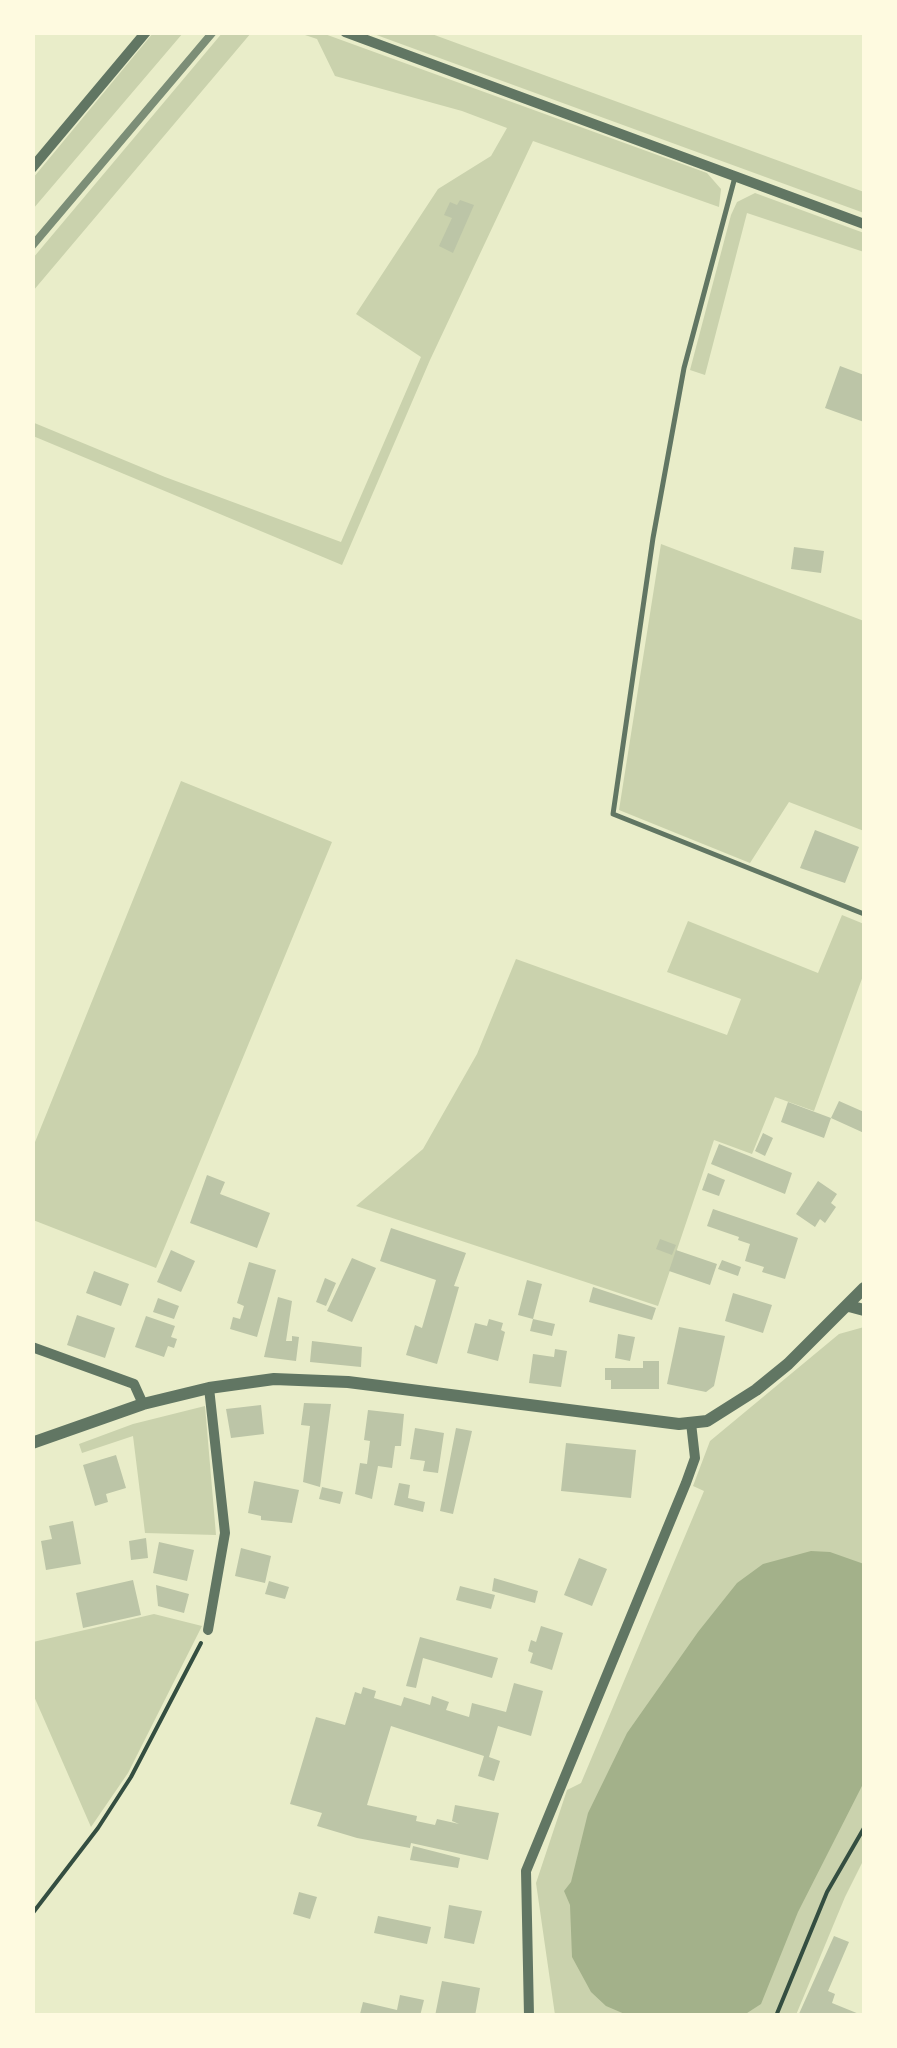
<!DOCTYPE html>
<style>
body{margin:0}
#map{position:relative;width:897px;height:2048px;overflow:hidden;background:#e9edc9;font-family:"Playfair Display",serif}
canvas{display:block}
.frame{position:absolute;inset:0;border:35px solid #fefae0;pointer-events:none}
</style>
<div id="map">
<canvas width="897" height="2048"></canvas>
<div class="frame"></div>
</div>
<script>
const g = document.querySelector('canvas').getContext('2d');
g.lineJoin = 'round';
function paint(path, color) { g.fillStyle = color; g.fill(path, 'evenodd'); }
const poly = rows => new Path2D(rows.map(r => 'M' + r).join(''));
function trace(path, color, width, dash) { g.strokeStyle = color; g.lineWidth = width; g.lineCap = dash ? 'butt' : 'round'; g.setLineDash(dash || []); g.stroke(path); }
const green = poly([
 [223,32,251,33,33,291,33,258],
 [153,33,183,33,33,209,33,178],
 [299,33,322,33,707,173,721,189,719,207,533,141,430,360,342,565,33,436,32,422,165,477,341,542,421,357,356,314,438,189,491,156,507,128,462,111,335,76,317,39],
 [429,33,864,192,864,213,371,33],
 [755,193,864,233,864,252,747,213,705,375,690,370,731,215,737,202],
 [661,544,864,621,864,831,789,802,750,863,619,810],
 [181,781,332,842,156,1268,33,1220,33,1147],
 [842,915,864,924,864,973,814,1111,775,1097,752,1154,714,1140,658,1306,356,1206,423,1149,477,1054,516,959,727,1035,741,999,667,972,688,921,818,973],
 [864,1327,864,1859,845,1897,796,2015,555,2015,536,1883,567,1790,581,1783,704,1491,693,1486,710,1441,839,1334],
 [205,1406,216,1535,145,1533,133,1436,82,1453,79,1444,133,1424],
 [154,1614,202,1626,128,1773,91,1827,33,1694,33,1642]
]);
const water = poly([
 [811,1551,830,1552,864,1564,864,1782,798,1912,761,2004,744,2015,627,2015,606,2006,591,1992,572,1957,570,1905,564,1891,571,1882,588,1813,627,1733,698,1632,737,1583,763,1564]
]);
const building = poly([
 [460,200,474,205,453,253,439,246,452,218,444,215,450,202,457,205],
 [840,366,864,375,864,422,825,408],
 [794,547,824,551,821,573,791,569],
 [815,830,859,847,845,883,800,868],
 [839,1101,864,1112,864,1133,831,1118,824,1138,781,1122,788,1102,831,1118],
 [763,1133,773,1138,765,1156,755,1151],
 [719,1144,792,1173,785,1194,711,1164],
 [708,1173,725,1180,719,1196,702,1190],
 [207,1175,225,1182,220,1194,270,1213,257,1248,190,1223],
 [818,1181,837,1194,831,1203,836,1207,825,1223,820,1219,815,1227,796,1214],
 [713,1209,798,1238,785,1279,762,1272,764,1267,745,1261,750,1244,738,1240,739,1237,707,1226],
 [391,1228,466,1253,454,1286,459,1287,437,1364,406,1355,415,1325,422,1328,436,1280,380,1261],
 [660,1239,676,1245,672,1255,656,1249],
 [171,1250,195,1261,181,1292,157,1282],
 [676,1250,717,1264,710,1285,669,1271],
 [352,1258,376,1268,352,1322,327,1311],
 [722,1260,741,1267,738,1276,718,1269],
 [249,1262,276,1270,257,1337,230,1329,233,1317,240,1319,244,1306,237,1303],
 [94,1271,129,1284,121,1306,86,1293],
 [325,1278,336,1283,326,1306,316,1302],
 [527,1280,542,1284,533,1319,518,1315],
 [593,1287,656,1308,652,1320,589,1302],
 [733,1293,772,1305,763,1333,725,1321],
 [278,1297,292,1301,286,1341,292,1341,292,1336,299,1337,296,1361,264,1357],
 [158,1298,179,1306,174,1319,153,1312],
 [77,1315,115,1328,105,1358,67,1345],
 [146,1316,175,1326,171,1337,177,1339,174,1348,168,1346,164,1357,135,1347],
 [489,1319,503,1323,501,1330,505,1332,498,1361,467,1353,475,1323,487,1326],
 [533,1319,555,1324,552,1336,530,1331],
 [679,1327,725,1336,714,1386,706,1392,667,1384],
 [618,1334,635,1337,630,1361,615,1358],
 [312,1341,362,1347,361,1367,310,1362],
 [555,1349,567,1351,561,1387,529,1383,533,1354,554,1357],
 [643,1361,659,1361,659,1389,611,1389,611,1380,605,1380,605,1368,643,1368],
 [304,1403,331,1404,320,1487,303,1482,310,1426,301,1425],
 [261,1405,264,1434,231,1438,226,1409],
 [368,1410,404,1414,401,1446,395,1446,392,1468,378,1466,372,1499,355,1494,360,1463,367,1464,370,1441,364,1440],
 [415,1428,444,1433,438,1473,423,1471,425,1461,410,1459],
 [456,1428,472,1431,453,1514,440,1511],
 [566,1443,636,1450,631,1498,561,1491],
 [116,1455,126,1488,106,1494,108,1502,95,1506,83,1465],
 [254,1481,299,1490,292,1523,261,1520,261,1516,248,1513],
 [399,1483,410,1485,408,1498,425,1502,423,1512,394,1505],
 [322,1487,343,1492,340,1504,319,1499],
 [73,1521,81,1564,46,1570,41,1541,52,1539,49,1526],
 [146,1538,148,1558,131,1560,129,1541],
 [159,1542,194,1550,187,1581,153,1573],
 [241,1548,271,1556,265,1583,235,1576],
 [579,1558,607,1569,592,1606,564,1595],
 [494,1578,538,1591,535,1603,492,1591],
 [133,1580,141,1615,83,1628,76,1593],
 [269,1581,289,1587,285,1599,265,1594],
 [156,1585,189,1594,184,1613,158,1606],
 [460,1586,495,1595,491,1609,456,1600],
 [541,1626,563,1633,552,1670,530,1663,533,1653,528,1651,531,1640,536,1642],
 [420,1637,498,1658,492,1678,423,1658,416,1688,406,1686],
 [514,1683,543,1691,531,1736,498,1726,489,1757,500,1761,494,1781,478,1776,484,1756,391,1726,367,1805,417,1816,416,1821,435,1825,437,1819,459,1824,452,1821,455,1805,499,1813,488,1860,411,1843,410,1848,357,1838,317,1826,322,1813,290,1804,316,1717,345,1725,355,1692,361,1694,363,1687,376,1691,374,1698,401,1706,404,1697,430,1705,432,1696,449,1702,446,1710,469,1717,472,1703,506,1712],
 [413,1846,460,1858,458,1868,410,1860],
 [299,1892,317,1897,310,1919,293,1914],
 [449,1905,482,1911,474,1944,444,1938],
 [378,1916,431,1927,427,1944,374,1933],
 [834,1936,849,1942,828,1991,835,1994,832,2003,864,2016,798,2016],
 [442,1981,480,1988,475,2016,435,2016],
 [400,1995,424,2000,420,2016,360,2014,363,2002,397,2010]
]);
const path = poly([
 [32,1914,98,1828,131,1777,201,1643],
 [776,2016,827,1892,864,1828]
]);
const service = poly([
 [735,177,684,368,653,538,613,814,864,914]
]);
const minor = poly([
 [345,32,864,224],
 [32,168,146,32],
 [32,1347,134,1384,143,1404],
 [208,1630,225,1533,209,1388],
 [529,2016,526,1871,686,1483,695,1458,691,1423]
]);
const tertiary = poly([
 [849,1306,864,1310],
 [32,1443,143,1404,209,1388,274,1379,348,1382,679,1424,707,1421,756,1390,788,1364,864,1288]
]);
const rail = poly([
 [32,246,213,32]
]);
paint(green, '#cad2ad');
paint(water, '#a3b18a');
paint(building, '#bcc5a7');
trace(path, '#344e41', 4);
trace(service, '#617663', 5);
trace(minor, '#617663', 10);
trace(tertiary, '#617663', 12);
trace(rail, '#7c8e77', 8);
</script>
